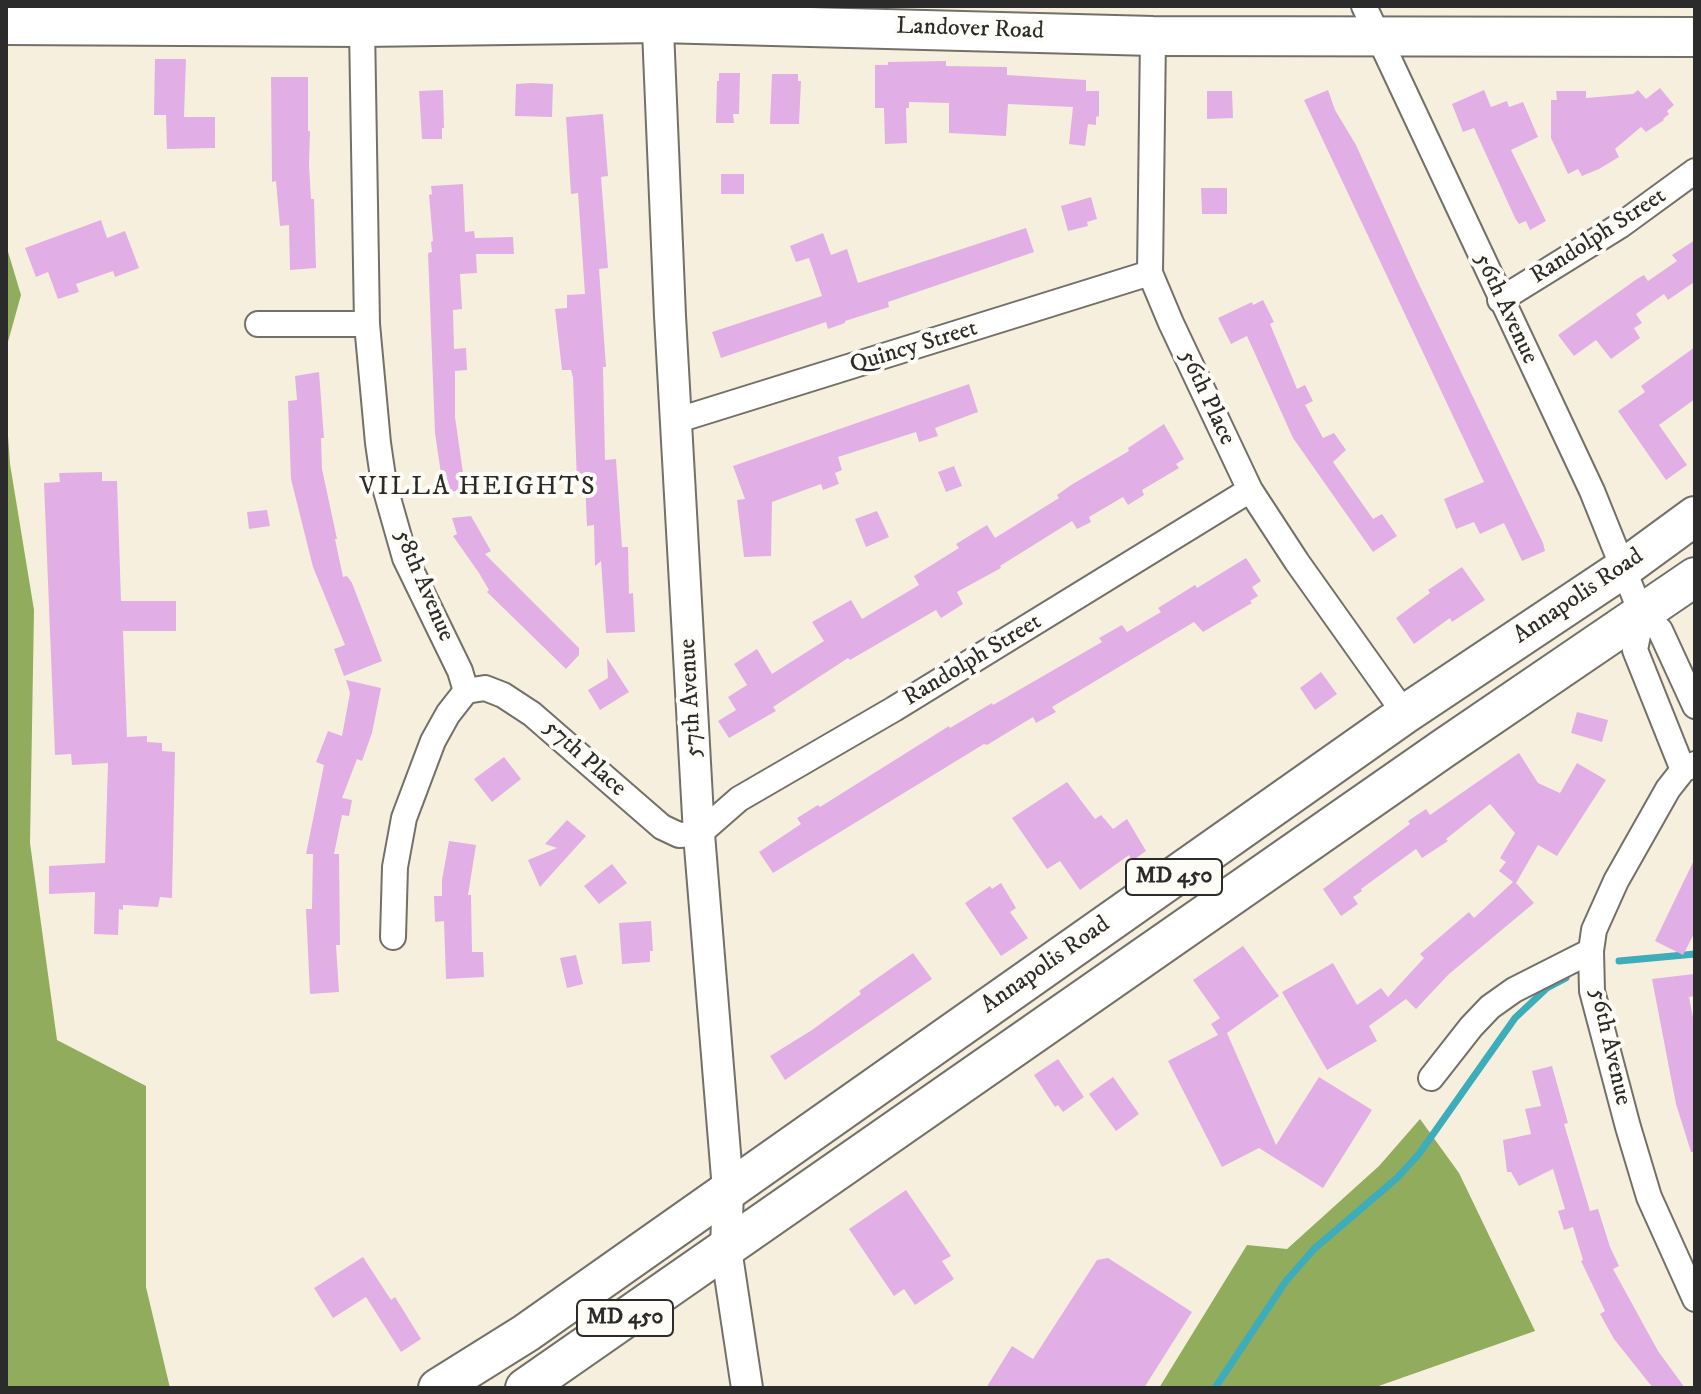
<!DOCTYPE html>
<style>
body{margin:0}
#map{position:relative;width:1701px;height:1394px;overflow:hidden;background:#f7efdd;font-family:"IM FELL DW Pica",serif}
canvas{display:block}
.frame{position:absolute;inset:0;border:8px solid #2b2b2b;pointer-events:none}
</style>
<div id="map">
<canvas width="1701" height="1394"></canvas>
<div class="frame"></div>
</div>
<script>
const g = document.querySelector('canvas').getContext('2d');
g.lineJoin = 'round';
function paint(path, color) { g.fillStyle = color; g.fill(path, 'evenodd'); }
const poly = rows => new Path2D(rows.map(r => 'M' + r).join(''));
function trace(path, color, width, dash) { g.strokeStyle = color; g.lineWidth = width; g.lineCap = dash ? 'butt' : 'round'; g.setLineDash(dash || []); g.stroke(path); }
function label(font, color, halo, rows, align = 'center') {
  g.font = font + ' "IM FELL DW Pica",serif'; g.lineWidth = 8; g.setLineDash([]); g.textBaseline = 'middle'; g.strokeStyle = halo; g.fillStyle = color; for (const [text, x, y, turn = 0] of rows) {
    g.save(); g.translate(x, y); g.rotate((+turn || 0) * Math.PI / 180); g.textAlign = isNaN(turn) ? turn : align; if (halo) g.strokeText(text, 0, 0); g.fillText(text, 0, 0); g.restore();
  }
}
const forest = poly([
 [6,245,21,295,6,349],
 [6,407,10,464,34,610,30,843,57,1040,146,1086,146,1287,170,1388,6,1388],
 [1420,1119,1459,1173,1535,1331,1373,1388,1159,1388,1247,1245,1287,1249,1379,1166]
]);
const stream = poly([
 [1619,961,1695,954],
 [1215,1388,1286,1281,1314,1249,1397,1178,1419,1154,1515,1018,1547,988,1566,978]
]);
const building = poly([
 [155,59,186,59,184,117,215,117,215,148,167,149,166,115,154,115],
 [946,61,946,66,1007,67,1007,75,1086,80,1086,91,1099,91,1099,116,1096,117,1096,125,1088,124,1085,146,1069,144,1073,107,1008,104,1006,136,949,133,949,103,909,102,909,108,906,108,907,143,885,144,884,108,875,108,875,65,888,65,888,62],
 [719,73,740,73,739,114,733,114,734,123,716,123,717,81,719,81],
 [772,74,798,74,798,81,801,81,799,124,770,124],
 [271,77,308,77,308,131,310,131,309,165,311,199,314,199,316,268,290,270,289,225,280,226,276,181,272,182],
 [531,83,553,84,552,117,515,116,516,84],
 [1660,88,1674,105,1667,111,1669,114,1663,119,1664,120,1646,132,1641,127,1615,149,1619,157,1599,169,1582,176,1578,169,1568,174,1551,138,1551,100,1557,100,1556,91,1586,91,1586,98,1633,94,1638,90,1646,99],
 [443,90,444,128,442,128,442,139,422,139,419,91],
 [1328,90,1335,110,1356,145,1416,278,1543,543,1545,551,1522,561,1504,523,1480,534,1474,522,1456,529,1444,499,1484,482,1304,100],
 [1484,90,1491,107,1507,101,1509,107,1523,102,1538,137,1511,150,1546,221,1530,230,1526,221,1519,224,1515,218,1474,128,1463,132,1452,104],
 [1207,91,1232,91,1233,118,1207,119],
 [603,114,608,176,601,177,608,268,599,269,606,367,603,367,605,460,616,459,622,547,628,547,629,594,633,593,635,632,606,633,601,561,595,566,594,525,587,526,585,480,577,481,573,378,571,370,562,370,555,309,567,308,567,295,585,294,578,193,571,194,566,117],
 [721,174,744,174,744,194,721,194],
 [463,184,465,232,474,231,475,238,513,237,514,254,476,254,477,273,460,274,462,309,453,310,454,349,466,348,467,370,455,371,455,417,463,473,467,488,444,494,435,433,428,253,432,252,431,242,433,241,429,195,432,194,431,186],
 [1201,188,1227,188,1227,214,1202,214],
 [1091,197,1097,219,1087,222,1088,226,1068,231,1061,206],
 [101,220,107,238,125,231,139,268,115,277,113,271,76,284,79,292,58,299,48,272,36,277,25,248],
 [1026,228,1034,252,888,302,889,307,845,321,845,323,828,329,826,322,721,358,712,332,822,296,809,258,796,262,790,246,823,233,831,255,847,249,858,283],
 [1695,240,1695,286,1693,283,1668,300,1664,294,1636,314,1642,323,1634,328,1640,338,1611,359,1596,340,1574,356,1558,335,1637,279,1644,275,1648,281,1677,261,1672,255],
 [1263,300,1274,322,1270,324,1297,389,1305,385,1313,401,1305,405,1323,438,1334,433,1346,450,1333,462,1373,519,1382,514,1397,536,1373,552,1293,438,1247,336,1231,344,1218,318,1252,302,1253,305],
 [1695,347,1695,399,1659,425,1687,465,1666,480,1618,411,1645,392,1641,386],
 [319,372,324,438,321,438,322,469,337,539,335,539,343,577,347,576,352,583,382,661,344,676,334,649,345,645,313,567,291,479,288,401,297,400,295,376],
 [969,384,978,412,935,428,938,436,919,442,916,432,838,457,842,470,835,473,839,484,823,490,821,484,772,502,771,556,744,557,737,500,745,499,733,466],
 [1164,424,1184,459,1176,464,1179,468,1142,490,1144,495,1128,505,1123,497,1089,517,1091,522,1077,529,1072,521,1000,566,1001,568,957,592,963,604,941,618,936,610,850,660,848,658,773,707,776,711,729,738,718,721,736,710,728,697,747,685,734,664,757,649,772,674,824,641,812,622,851,600,862,619,919,585,914,576,959,548,956,544,987,525,995,538,1059,498,1057,495,1071,485,1129,451,1128,448],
 [954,466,962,486,946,492,938,472],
 [102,472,102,481,117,481,121,601,176,601,176,631,123,631,127,737,147,736,147,742,162,743,162,751,175,752,172,898,160,897,158,907,123,905,123,910,119,909,118,935,94,934,95,892,49,894,49,866,105,863,108,763,72,765,71,754,55,755,44,483,60,482,59,473],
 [267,510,270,526,249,529,247,512],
 [877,511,889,537,866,547,855,519],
 [471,516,491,551,485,554,579,648,579,655,566,669,487,592,489,590,479,573,453,536,457,534,452,518],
 [1246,558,1261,581,1252,587,1258,596,1250,601,1252,603,1203,632,1194,622,1052,707,1056,712,1036,723,1033,717,987,745,984,744,773,873,759,852,801,824,797,818,818,805,820,807,949,726,950,728,992,703,993,705,1102,642,1099,638,1122,625,1127,632,1161,612,1158,608,1195,585,1197,588],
 [1462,567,1485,600,1452,622,1450,618,1414,644,1396,618,1430,593,1428,590],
 [607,658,629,692,600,710,588,690,608,678],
 [1321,672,1337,694,1315,710,1300,688],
 [346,680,381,688,372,733,362,761,357,759,342,798,352,800,349,816,342,815,334,854,339,854,340,945,336,945,339,992,310,994,306,909,312,909,313,854,306,854,324,765,316,762,328,731,342,736,350,693],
 [1577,712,1608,720,1602,742,1571,733],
 [1519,753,1538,783,1560,793,1577,763,1606,780,1557,856,1538,845,1516,883,1534,903,1449,974,1416,1009,1406,999,1369,1026,1377,1041,1327,1070,1282,992,1333,963,1357,1005,1381,988,1388,997,1424,958,1420,954,1469,912,1474,918,1513,882,1499,871,1506,862,1500,858,1515,833,1490,804,1446,839,1448,841,1422,858,1416,849,1361,889,1362,891,1353,897,1358,904,1341,916,1323,889,1410,824,1408,821,1426,809,1430,815],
 [504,757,521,779,492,802,474,779],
 [1067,782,1095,819,1101,815,1113,829,1127,819,1146,851,1132,861,1129,855,1080,890,1060,861,1047,869,1012,818],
 [567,820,586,836,540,887,528,860,557,848,545,844],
 [449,841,476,845,468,895,471,895,472,952,483,952,484,977,446,979,444,921,435,922,434,896,442,896,442,880],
 [1695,858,1695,932,1683,955,1655,941],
 [612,864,627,883,599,904,584,886],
 [1001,883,1016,908,1010,912,1028,938,1001,956,965,903,990,886,992,889],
 [651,921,653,951,650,951,650,962,622,964,619,923],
 [1243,946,1279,996,1227,1033,1276,1145,1319,1077,1372,1110,1323,1188,1259,1148,1222,1167,1168,1061,1218,1035,1211,1024,1220,1018,1193,980],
 [913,953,932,979,785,1080,770,1056,812,1030,861,994,859,991],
 [576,955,583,984,567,988,560,958],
 [1694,974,1695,996,1689,997,1695,1028,1695,1152,1691,1152,1676,1104,1652,979],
 [1058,1059,1084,1097,1063,1112,1058,1105,1055,1107,1034,1075],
 [1552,1066,1568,1123,1564,1124,1590,1211,1598,1209,1610,1247,1619,1266,1613,1269,1658,1351,1685,1388,1653,1388,1614,1339,1600,1314,1605,1311,1581,1261,1583,1260,1573,1227,1564,1230,1558,1211,1565,1209,1553,1169,1519,1186,1511,1172,1507,1172,1503,1140,1531,1134,1525,1109,1541,1106,1532,1071],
 [1113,1077,1139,1114,1116,1131,1089,1094],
 [906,1190,951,1256,942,1261,954,1279,915,1305,904,1289,894,1296,849,1229],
 [363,1257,391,1300,395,1297,421,1339,401,1352,366,1297,333,1318,314,1288],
 [1108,1258,1192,1312,1144,1388,986,1388,1012,1346,1033,1359,1097,1260]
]);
const minor = poly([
 [1364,6,1592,491,1642,615,1660,630,1695,706],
 [362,27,367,324,378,443,384,484,405,558,460,671,466,691,448,714,433,741,404,818,395,867,393,937],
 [1153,36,1150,273,1171,323,1250,490,1297,562,1405,714],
 [1500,300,1621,225,1695,171],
 [258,324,367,324],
 [678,420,1150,273],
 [1642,615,1635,650,1683,770],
 [466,691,485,688,503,695,532,714,662,827,679,835,699,834,739,799,894,709,1250,490],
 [1695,764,1683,770,1668,789,1616,881,1594,930,1591,951,1592,991,1628,1127,1649,1197,1695,1299],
 [1431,1078,1471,1027,1490,1007,1514,990,1591,951]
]);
const tertiary = poly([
 [657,6,670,316,699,834,728,1190,726,1249,747,1388]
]);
const primary = poly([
 [6,25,362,27,658,23,1153,36,1695,37],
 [438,1388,526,1333,1405,714,1624,568,1695,516],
 [525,1388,1444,748,1695,577]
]);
const shields = [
 [1174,877,96],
 [625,1318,96]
];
const shieldNames = [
 ["MD 450",1174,877],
 ["MD 450",625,1318]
];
const streetNames = [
 ["Landover Road",970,30,2],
 ["Randolph Street",1599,237,-33],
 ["56th Avenue",1505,309,65],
 ["Quincy Street",914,348,-17],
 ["56th Place",1206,398,65],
 ["58th Avenue",423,586,67],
 ["Annapolis Road",1579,597,-34],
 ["Randolph Street",973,661,-31],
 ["57th Avenue",692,698,-93],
 ["57th Place",584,759,42],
 ["Annapolis Road",1046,966,-35],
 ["56th Avenue",1609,1047,77]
];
const neighbourhoodNames = [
 ["VILLA HEIGHTS",478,489]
];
paint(forest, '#91ac5d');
trace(stream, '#3dacbb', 7);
paint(building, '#e1afe5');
trace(minor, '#727069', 28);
trace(tertiary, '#727069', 34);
trace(primary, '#727069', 42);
trace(minor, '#fff', 24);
trace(tertiary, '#fff', 30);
trace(primary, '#fff', 38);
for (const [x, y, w] of shields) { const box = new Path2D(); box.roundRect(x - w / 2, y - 18, w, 36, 6); g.fillStyle = '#fdfcf7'; g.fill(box); trace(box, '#2b2b2b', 2); }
label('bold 22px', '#2b2b2b', null, shieldNames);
label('24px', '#2b2b2b', '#fdfcf7', streetNames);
g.letterSpacing = '2px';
label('26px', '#2b2b2b', '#fdfcf7', neighbourhoodNames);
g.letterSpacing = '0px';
</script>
